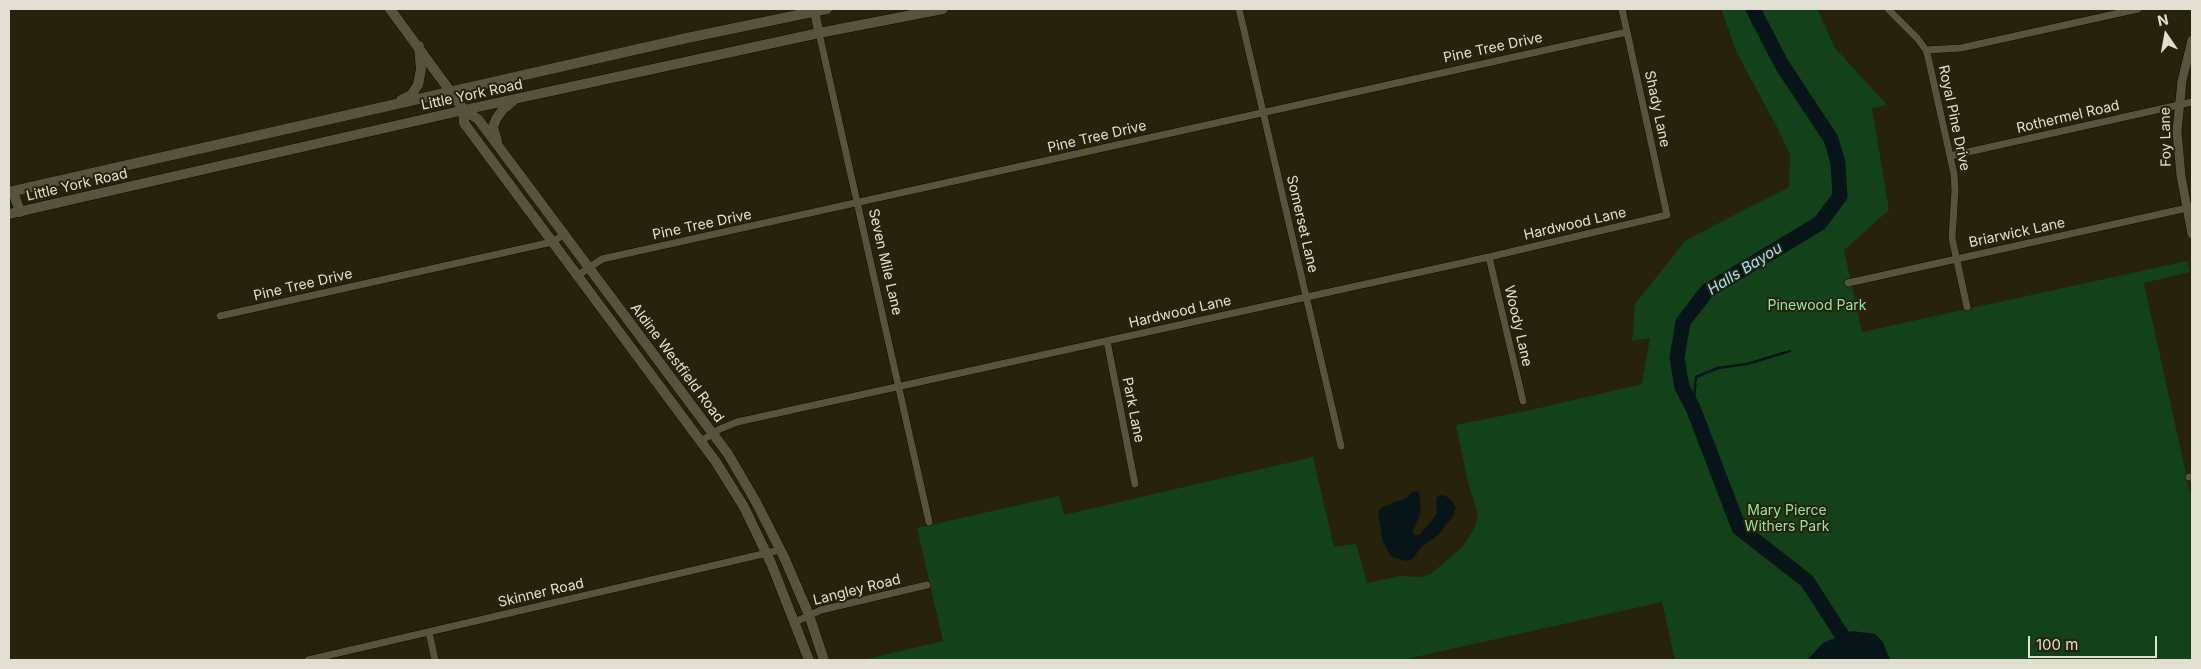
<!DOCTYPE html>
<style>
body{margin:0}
#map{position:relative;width:2201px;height:669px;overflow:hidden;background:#26220c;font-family:Inter,sans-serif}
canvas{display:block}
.frame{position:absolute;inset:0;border:10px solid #e1dfd1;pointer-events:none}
.north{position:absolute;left:2141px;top:10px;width:50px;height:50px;-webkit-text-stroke:4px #26220c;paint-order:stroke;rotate:348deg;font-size:14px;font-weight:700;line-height:20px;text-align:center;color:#e1dfd1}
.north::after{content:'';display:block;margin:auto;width:18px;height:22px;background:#e1dfd1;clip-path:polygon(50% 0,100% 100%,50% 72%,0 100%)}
.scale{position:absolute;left:2028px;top:636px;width:129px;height:22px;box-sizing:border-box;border:2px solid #e1dfd1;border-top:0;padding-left:6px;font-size:15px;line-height:18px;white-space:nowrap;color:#e1dfd1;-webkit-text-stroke:4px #26220c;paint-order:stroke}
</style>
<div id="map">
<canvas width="2201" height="669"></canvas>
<div class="frame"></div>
<div class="north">N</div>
<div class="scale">100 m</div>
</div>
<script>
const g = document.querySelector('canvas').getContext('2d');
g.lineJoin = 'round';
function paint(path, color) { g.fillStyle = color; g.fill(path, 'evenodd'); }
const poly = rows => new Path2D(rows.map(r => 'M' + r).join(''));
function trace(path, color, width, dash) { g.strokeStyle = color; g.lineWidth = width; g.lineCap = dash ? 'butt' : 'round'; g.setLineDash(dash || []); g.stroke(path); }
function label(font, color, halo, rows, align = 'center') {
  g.font = font + ' Inter,sans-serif'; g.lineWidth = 4; g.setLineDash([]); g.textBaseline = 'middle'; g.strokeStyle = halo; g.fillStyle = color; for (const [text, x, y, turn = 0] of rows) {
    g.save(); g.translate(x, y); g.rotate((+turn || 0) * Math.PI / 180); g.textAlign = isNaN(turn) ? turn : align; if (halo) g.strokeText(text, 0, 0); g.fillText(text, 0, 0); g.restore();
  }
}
const green = poly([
 [1721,9,1817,9,1835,48,1887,105,1872,108,1889,210,1844,250,1862,332,2187,261,2190,272,2144,283,2192,501,2192,660,1675,660,1662,602,1402,660,862,660,943,641,917,528,1059,496,1064,515,1313,457,1334,547,1356,544,1367,583,1400,576,1423,577,1432,573,1463,546,1474,529,1478,515,1468,482,1456,425,1535,409,1642,384,1650,338,1632,341,1635,304,1686,240,1789,187,1790,155,1778,129,1737,53]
]);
const water = poly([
 [1413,491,1419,492,1421,513,1413,530,1414,535,1419,535,1432,521,1437,513,1436,499,1439,495,1446,496,1453,502,1456,508,1453,516,1439,534,1420,548,1413,559,1405,561,1391,556,1388,552,1382,539,1378,511,1383,507,1406,498],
 [1852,631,1875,634,1883,642,1890,660,1807,660,1823,643]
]);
const stream = poly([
 [1693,408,1696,377,1718,368,1747,364,1790,351]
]);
const river = poly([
 [1753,9,1782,65,1831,139,1838,163,1840,196,1820,223,1707,291,1683,322,1677,358,1682,387,1693,408,1739,528,1807,581,1858,660]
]);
const minor = poly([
 [1239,9,1341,446],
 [1888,9,1917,38,1926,50,1928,57,1954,174,1955,190,1952,238,1967,307],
 [819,33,929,522],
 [1926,50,1961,48,2138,9],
 [1950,156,2192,102],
 [1489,257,1523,401],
 [577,276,602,259,1627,32],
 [1848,283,2192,207],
 [220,316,552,242,565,234],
 [1107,341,1135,484],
 [701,441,720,429,737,422,1489,257,1667,215,1622,9],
 [2189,477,2192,477],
 [795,622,821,610,927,585],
 [429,632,435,660],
 [308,660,780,550]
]);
const tertiary = poly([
 [814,9,819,33],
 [2192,40,2182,81,2177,131,2181,176,2192,234]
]);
const secondary = poly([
 [390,9,464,110,478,119,728,454,756,502,784,557,809,615,824,660],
 [401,100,411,95,418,85,421,69,419,46],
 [464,110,464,123,716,462,744,507,771,563,809,660],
 [497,141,493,127,496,119,503,109,513,101],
 [13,191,20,212],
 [9,192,687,38,827,9],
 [9,214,464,110,819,33,943,9]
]);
const streetNames = [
 ["Pine Tree Drive",1493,48,-12],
 ["Little York Road",472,95,-12],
 ["Shady Lane",1657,109,78],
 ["Rothermel Road",2068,117,-13],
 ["Royal Pine Drive",1954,118,78],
 ["Pine Tree Drive",1097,137,-13],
 ["Foy Lane",2166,137,-91],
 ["Little York Road",77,185,-13],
 ["Somerset Lane",1302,224,77],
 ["Hardwood Lane",1575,224,-13],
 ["Pine Tree Drive",702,225,-12],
 ["Briarwick Lane",2017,233,-12],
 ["Seven Mile Lane",885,262,77],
 ["Pine Tree Drive",303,285,-13],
 ["Hardwood Lane",1180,312,-13],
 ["Woody Lane",1518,326,77],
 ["Aldine Westfield Road",677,363,53],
 ["Park Lane",1133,410,79],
 ["Langley Road",857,590,-14],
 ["Skinner Road",541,593,-13]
];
const parkNames = [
 ["Pinewood Park",1817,306],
 ["Mary Pierce",1787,511],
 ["Withers Park",1787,527]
];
const waterNames = [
 ["Halls Bayou",1745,269,-32]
];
paint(green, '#12411a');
paint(water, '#071519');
trace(stream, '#071519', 2.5);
trace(river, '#071519', 15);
trace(minor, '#0f0b00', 8);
trace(tertiary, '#0f0b00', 10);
trace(secondary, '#0f0b00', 11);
trace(minor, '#58533c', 7);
trace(tertiary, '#58533c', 9);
trace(secondary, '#58533c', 10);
label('14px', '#e1dfd1', '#26220c', streetNames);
label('14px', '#94e89b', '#26220c', parkNames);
label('italic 15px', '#98e3f9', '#26220c', waterNames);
</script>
